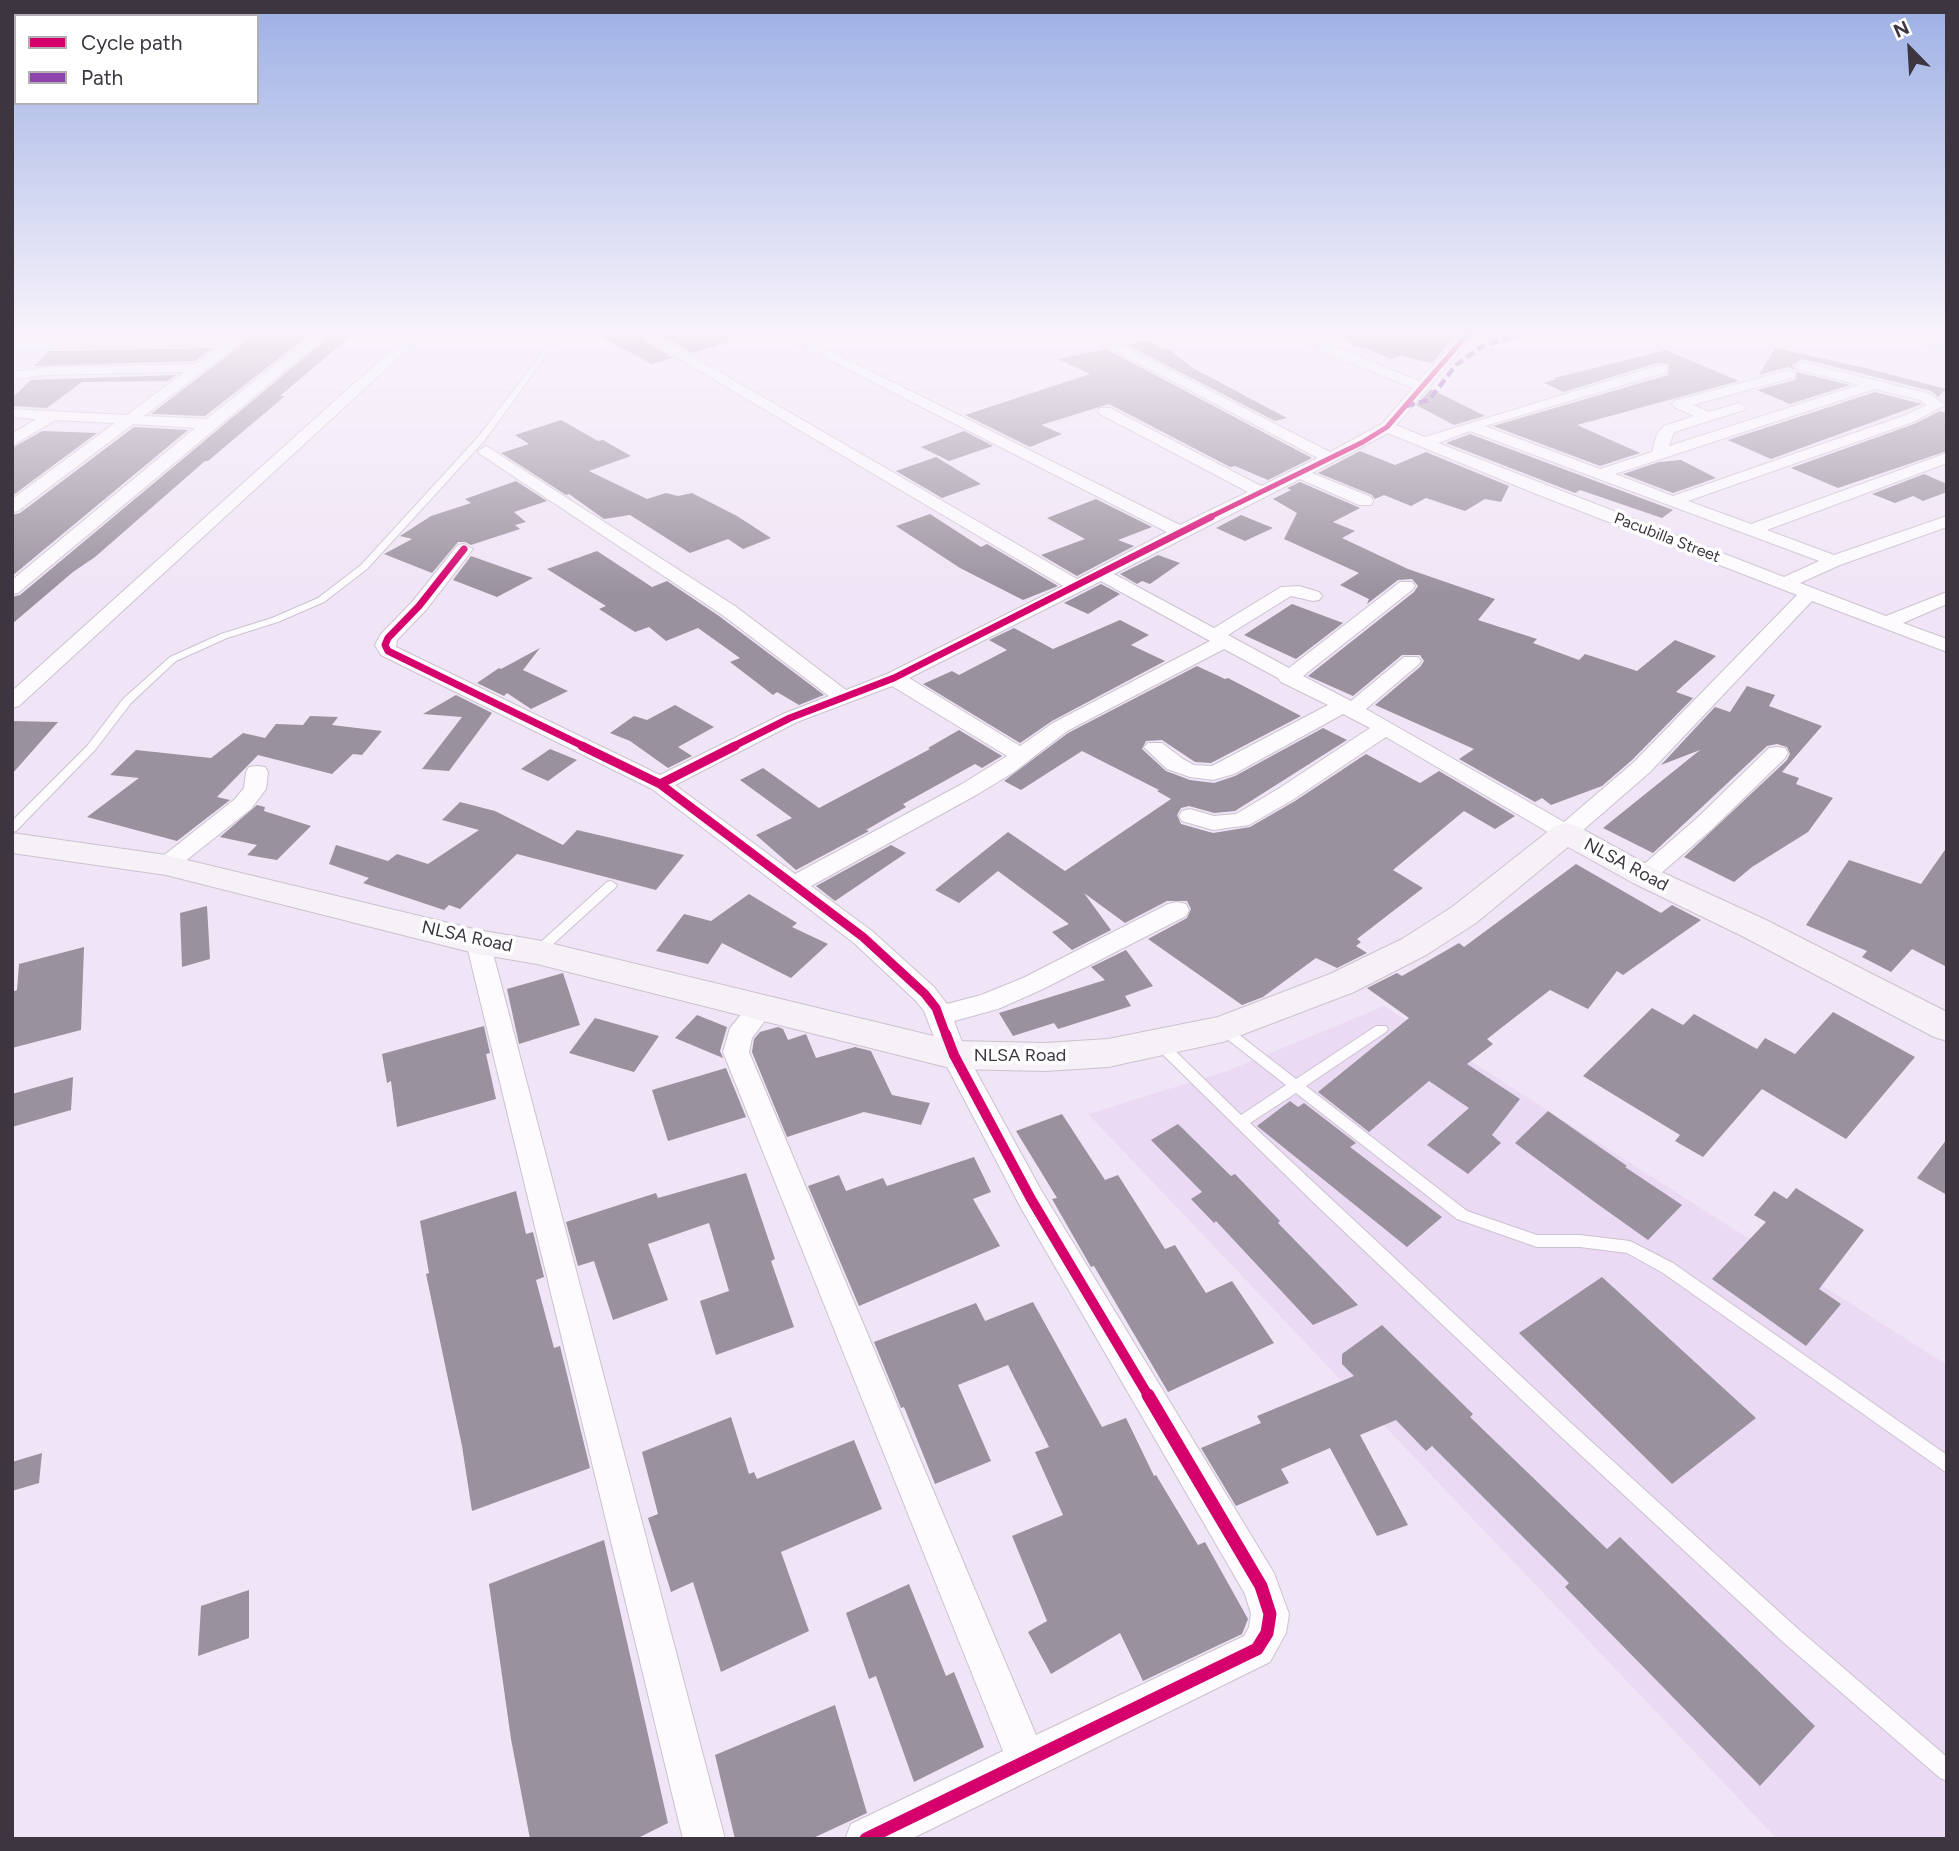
<!DOCTYPE html>
<style>
body{margin:0}
#map{position:relative;width:1959px;height:1851px;overflow:hidden;background:#f0e5f6;font-family:Figtree,sans-serif}
canvas{display:block}
.frame{position:absolute;inset:0;border:14px solid #3d3641;pointer-events:none}
.legend{position:absolute;left:14px;top:14px;width:245px;height:91px;box-sizing:border-box;background:#fff;border:2px solid #b1afb3;margin:0;padding:9px 12px;list-style:none;font-size:21px;color:#3d3641}
.legend li{display:flex;align-items:center;gap:14px;height:35px}
.legend b{width:35px;border:2px solid #b1afb3}
.north{position:absolute;left:1875px;top:14px;width:70px;height:70px;-webkit-text-stroke:5px #fff;paint-order:stroke;rotate:336deg;font-size:19px;font-weight:700;line-height:28px;text-align:center;color:#3d3641}
.north::after{content:'';display:block;margin:auto;width:24px;height:32px;background:#3d3641;clip-path:polygon(50% 0,100% 100%,50% 72%,0 100%)}
</style>
<div id="map">
<canvas width="1959" height="1851"></canvas>
<div class="frame"></div>
<ul class="legend">
<li><b style="height:9px;background:#d6006c"></b>Cycle path</li>
<li><b style="height:9px;background:#8e44ad"></b>Path</li>
</ul>
<div class="north">N</div>
</div>
<script>
const g = document.querySelector('canvas').getContext('2d');
g.lineJoin = 'round';
function paint(path, color) { g.fillStyle = color; g.fill(path, 'evenodd'); }
const poly = rows => new Path2D(rows.map(r => 'M' + r).join(''));
function trace(path, color, width, dash) { g.strokeStyle = color; g.lineWidth = width; g.lineCap = dash ? 'butt' : 'round'; g.setLineDash(dash || []); g.stroke(path); }
function label(font, color, halo, rows, align = 'center') {
  g.font = font + ' Figtree,sans-serif'; g.lineWidth = 7; g.setLineDash([]); g.textBaseline = 'middle'; g.strokeStyle = halo; g.fillStyle = color; for (const [text, x, y, turn = 0] of rows) {
    g.save(); g.translate(x, y); g.rotate((+turn || 0) * Math.PI / 180); g.textAlign = isNaN(turn) ? turn : align; if (halo) g.strokeText(text, 0, 0); g.fillText(text, 0, 0); g.restore();
  }
}
const built = poly([
 [1384,1006,1947,1365,1947,1839,1777,1839,1088,1114,1227,1071]
]);
const building = poly([
 [254,335,309,335,205,416,151,414],
 [331,335,352,335,280,396,285,396,208,461,205,461,95,557,73,572,12,624,12,597,20,595],
 [597,335,637,335,673,358,652,364],
 [661,335,729,335,729,342,692,353],
 [1338,335,1456,335,1432,363,1401,356,1391,359,1370,350,1351,345,1351,341],
 [1148,340,1164,350,1169,349,1191,367,1287,418,1275,421,1127,345],
 [213,348,195,361,34,366,49,351],
 [1775,348,1866,368,1946,389,1938,397,1931,391,1803,359,1792,365,1795,370,1788,367,1759,375],
 [1106,349,1312,458,1268,480,1235,466,1230,467,1109,404,1041,425,1062,434,1030,447,965,415,1090,374,1058,359],
 [1666,350,1739,381,1577,425,1640,453,1600,466,1493,426,1668,375,1669,364,1657,363,1564,392,1544,383,1556,379,1554,378],
 [1797,372,1850,385,1790,404,1757,390,1795,380],
 [176,375,167,381,82,382,47,408,12,406,12,398,31,380],
 [1431,389,1485,416,1454,425,1416,405],
 [1875,392,1922,404,1771,459,1728,440],
 [1940,411,1947,413,1947,451,1838,488,1791,468,1914,424],
 [561,420,598,441,603,440,631,456,589,471,647,499,666,493,678,496,692,493,737,516,771,538,743,549,728,539,690,553,630,515,604,519,569,494,566,495,501,453,529,444,515,435],
 [134,427,188,430,12,576,12,515,20,513],
 [42,431,97,433,12,496,12,448],
 [964,431,993,446,949,461,921,447],
 [1470,434,1673,510,1662,518,1580,490,1575,493,1446,443],
 [1360,451,1395,465,1426,452,1509,486,1501,502,1485,499,1465,511,1426,498,1411,506,1384,495,1375,499,1372,495,1318,473],
 [936,457,981,484,942,498,896,471],
 [1681,460,1716,478,1673,493,1623,474,1659,462],
 [1924,474,1947,484,1947,492,1923,501,1913,496,1895,503,1872,494],
 [516,481,547,501,514,512,526,522,515,525,520,529,471,545,465,542,458,542,432,573,384,554,412,539,400,536,431,516,471,503,465,499],
 [1300,482,1360,508,1333,522,1355,531,1342,538,1408,569,1495,599,1478,620,1537,639,1533,643,1579,660,1585,654,1637,671,1675,640,1716,656,1676,692,1693,698,1632,760,1602,786,1551,805,1542,798,1535,802,1459,759,1474,749,1375,705,1420,667,1424,661,1420,655,1402,655,1353,696,1308,676,1414,592,1418,586,1412,579,1398,580,1367,604,1369,599,1340,585,1359,573,1284,539,1297,513,1273,499,1291,490,1287,488],
 [1096,499,1152,527,1118,540,1134,546,1077,576,1041,555,1085,539,1047,518],
 [930,514,981,547,987,544,1058,586,1023,600,960,568,896,526],
 [1241,515,1273,528,1245,541,1216,528],
 [597,551,652,587,667,581,719,616,824,695,799,705,777,692,773,695,730,662,740,658,698,628,666,641,649,627,635,632,599,609,606,606,547,569],
 [1158,555,1180,563,1150,584,1142,581,1137,584,1120,574],
 [471,556,533,578,497,597,453,580],
 [1101,584,1120,594,1088,614,1064,603],
 [1292,604,1343,623,1296,659,1244,635],
 [1120,620,1149,635,1131,645,1165,661,1052,721,1020,743,923,684,952,671,959,675,1007,650,989,640,1014,628,1053,649],
 [540,648,523,670,568,691,531,709,507,693,504,696,477,683,499,668,501,669],
 [1197,666,1225,679,1228,678,1301,716,1211,763,1195,762,1162,740,1146,741,1142,749,1166,771,1190,780,1214,783,1235,776,1323,728,1347,740,1235,811,1214,813,1189,806,1181,808,1177,815,1181,824,1213,833,1250,827,1295,801,1366,754,1420,783,1439,771,1515,816,1495,829,1464,811,1393,870,1423,888,1357,939,1361,942,1356,946,1367,953,1337,968,1316,958,1263,997,1242,1005,1148,939,1187,918,1191,909,1187,901,1167,901,1125,923,1084,893,1111,930,1072,950,1052,932,1069,924,998,871,959,903,935,890,1008,832,1065,871,1171,799,1157,791,1159,790,1082,751,1021,790,1004,781,1068,733],
 [1747,686,1775,695,1769,706,1822,726,1782,772,1799,778,1796,784,1833,798,1808,832,1752,867,1734,882,1684,857,1787,760,1790,754,1787,747,1777,744,1767,746,1653,853,1603,828,1700,750,1661,765,1715,707,1730,712],
 [456,695,492,713,449,771,422,769,462,717,423,714],
 [675,705,714,727,678,747,692,756,668,768,630,741,610,733,634,716,647,720],
 [310,716,338,717,332,725,382,731,362,755,353,754,332,774,258,755,217,797,230,800,177,841,87,817,139,778,110,775,136,750,211,758,243,733,265,738,276,724,303,725],
 [12,721,58,722,12,774],
 [959,730,1002,756,982,768,975,764,903,804,906,807,866,830,869,831,796,870,756,835,792,818,740,780,763,768,819,808,930,749,928,748],
 [550,749,577,760,548,781,521,769],
 [460,802,495,811,563,845,577,830,684,855,656,890,517,854,460,909,449,905,444,910,363,883,369,878,329,864,336,845,388,861,397,854,428,864,479,830,442,820],
 [257,805,265,807,264,811,311,826,277,860,247,855,257,845,220,837],
 [891,845,906,853,835,901,816,886],
 [1947,847,1947,967,1912,949,1891,972,1862,957,1867,951,1806,925,1849,860,1921,884],
 [1576,864,1661,913,1672,905,1701,920,1623,975,1617,971,1588,1009,1550,990,1487,1039,1493,1044,1467,1064,1520,1099,1492,1135,1501,1143,1468,1174,1427,1145,1469,1108,1429,1081,1369,1132,1318,1092,1409,1018,1367,988,1397,973,1402,976,1459,943,1464,947],
 [749,894,797,923,792,927,828,944,791,978,722,943,708,964,656,951,684,914,711,921],
 [207,906,210,959,182,967,180,913],
 [84,947,81,1030,12,1048,12,992,17,990,19,964],
 [1126,950,1153,986,1125,996,1131,1006,1058,1029,1054,1023,1013,1036,999,1013,1105,980,1091,967],
 [563,973,580,1025,519,1044,507,989],
 [1652,1008,1683,1025,1694,1014,1757,1049,1765,1038,1795,1054,1833,1012,1915,1057,1846,1139,1762,1089,1703,1157,1675,1141,1680,1135,1583,1076],
 [697,1015,727,1027,720,1051,723,1058,675,1038],
 [595,1018,659,1036,634,1072,569,1053],
 [484,1026,490,1053,486,1054,496,1099,397,1127,391,1081,387,1083,382,1054],
 [778,1027,783,1029,788,1040,806,1034,816,1058,855,1047,871,1051,892,1095,930,1103,921,1125,864,1112,787,1137,752,1052,754,1039,760,1032],
 [726,1068,746,1117,668,1141,652,1090],
 [73,1077,71,1110,12,1127,12,1094],
 [1290,1101,1298,1107,1304,1103,1356,1143,1350,1147,1442,1217,1407,1247,1257,1126],
 [1548,1111,1627,1166,1625,1167,1682,1205,1648,1240,1596,1203,1515,1143],
 [1062,1114,1105,1180,1118,1175,1165,1249,1175,1245,1206,1293,1232,1281,1274,1343,1168,1392,1094,1266,1091,1267,1052,1199,1057,1198,1016,1131],
 [1178,1124,1231,1176,1235,1174,1280,1221,1278,1223,1358,1305,1313,1325,1216,1221,1214,1223,1191,1199,1202,1192,1151,1140],
 [1947,1139,1947,1195,1917,1178],
 [974,1157,991,1192,973,1199,1000,1246,859,1306,808,1186,839,1175,846,1191,883,1178,887,1186],
 [746,1173,775,1259,771,1261,794,1327,716,1355,700,1301,729,1291,709,1223,648,1244,668,1300,613,1320,594,1261,578,1266,566,1222,656,1193,658,1198],
 [1796,1188,1864,1230,1819,1289,1841,1304,1806,1346,1712,1279,1766,1222,1754,1215,1774,1191,1787,1199],
 [516,1191,526,1234,533,1232,544,1277,536,1280,554,1348,560,1346,590,1468,472,1511,462,1446,426,1274,429,1273,420,1221],
 [1602,1277,1756,1418,1672,1484,1519,1333],
 [1033,1302,1102,1427,1126,1418,1154,1476,1156,1475,1198,1545,1205,1542,1248,1619,1242,1634,1143,1681,1120,1633,1051,1674,1028,1632,1047,1621,1012,1536,1063,1515,1035,1452,1049,1447,1008,1365,958,1385,991,1461,935,1484,904,1407,901,1408,874,1342,976,1303,985,1321],
 [1382,1325,1473,1414,1470,1417,1607,1549,1620,1537,1815,1726,1760,1786,1565,1587,1569,1583,1432,1446,1426,1451,1396,1420,1360,1435,1408,1525,1377,1536,1330,1448,1281,1469,1289,1483,1236,1506,1201,1448,1261,1423,1257,1416,1354,1376,1342,1364,1342,1354],
 [731,1417,749,1474,754,1472,757,1479,854,1440,882,1509,781,1552,809,1631,721,1672,693,1582,671,1592,648,1518,658,1514,642,1452],
 [42,1453,39,1483,12,1491,12,1462],
 [604,1540,668,1823,636,1839,530,1839,511,1739,489,1584],
 [909,1584,946,1676,954,1672,984,1747,914,1782,876,1676,869,1679,846,1613],
 [249,1590,249,1638,198,1656,201,1606],
 [835,1705,867,1813,811,1839,735,1839,715,1755]
]);
const lane = poly([
 [554,337,559,338,484,441,367,569,324,602,278,622,227,638,176,661,131,703,95,750,16,831,12,832,12,821,87,746,123,699,170,657,221,634,272,618,318,598,361,565,478,437,554,337],
 [611,881,617,885,615,888,541,955,533,955,531,952,533,949,607,882,611,881],
 [1223,1024,1228,1026,1296,1079,1376,1026,1386,1026,1388,1029,1386,1032,1306,1086,1467,1211,1537,1235,1580,1235,1630,1241,1673,1263,1947,1455,1947,1473,1663,1273,1627,1253,1580,1247,1537,1247,1457,1219,1296,1093,1250,1123,1571,1423,1797,1628,1947,1757,1947,1781,1940,1778,1783,1642,1559,1435,1314,1203,1152,1044,1154,1040,1159,1039,1164,1040,1241,1115,1286,1085,1218,1032,1216,1029,1218,1026,1223,1024]
]);
const street = poly([
 [235,335,251,335,144,416,206,419,313,335,328,335,18,593,12,594,12,580,195,428,133,424,18,511,12,512,12,499,115,423,55,420,12,446,12,434,36,419,12,417,12,409,127,415,184,372,45,375,12,380,12,372,45,367,196,364,221,345,12,349,12,341,235,335],
 [408,335,423,335,19,706,12,708,12,691,408,335],
 [639,335,656,335,1077,579,1167,532,781,335,798,335,1180,525,1248,492,1100,414,1098,411,1100,408,1110,408,1261,486,1318,458,1085,335,1102,335,1330,452,1382,424,1413,388,1323,352,1310,343,1307,335,1321,335,1333,346,1419,381,1460,335,1474,335,1396,425,1425,437,1657,366,1667,366,1667,372,1485,426,1600,469,1652,452,1657,434,1664,426,1694,416,1674,407,1672,404,1674,401,1789,370,1796,374,1794,377,1693,405,1709,412,1739,403,1746,407,1744,410,1674,432,1669,446,1859,385,1797,369,1795,366,1802,362,1930,394,1945,405,1913,422,1688,501,1751,524,1947,453,1947,463,1767,530,1834,555,1947,516,1947,527,1840,565,1800,583,1886,616,1947,592,1947,604,1903,623,1947,639,1947,652,1812,601,1650,772,1574,838,1566,840,1558,838,1386,737,1294,799,1249,825,1213,830,1182,821,1179,816,1182,811,1190,809,1214,816,1236,814,1278,789,1370,728,1343,714,1234,774,1213,780,1190,777,1167,769,1148,751,1144,747,1148,743,1162,743,1183,759,1194,765,1212,766,1328,705,1281,682,1278,678,1224,649,1067,731,1014,772,978,794,811,886,872,931,934,987,947,1004,981,995,1023,978,1168,904,1177,902,1186,904,1189,910,1186,916,1041,990,998,1009,954,1021,967,1055,1041,1190,1274,1573,1289,1614,1286,1633,1270,1662,911,1839,845,1839,851,1824,1003,1751,723,1052,730,1028,754,999,763,997,772,999,776,1006,752,1038,749,1052,1036,1735,1244,1636,1249,1627,1251,1614,1245,1594,1021,1208,941,1055,924,1011,916,1001,854,943,652,789,381,655,375,645,381,634,412,602,458,545,464,544,473,549,426,610,397,640,396,647,660,775,783,714,829,696,721,614,480,454,478,451,486,446,735,606,846,690,887,674,1063,586,639,335],
 [1875,389,1920,400,1927,405,1903,416,1673,496,1615,474,1875,389],
 [1470,431,1819,561,1784,577,1438,443,1470,431],
 [1388,433,1534,493,1797,595,1634,762,1564,822,1366,709,1418,665,1421,661,1418,657,1404,657,1351,701,1303,676,1412,590,1415,586,1412,582,1400,582,1289,668,1228,635,1291,596,1313,601,1319,600,1322,596,1319,592,1299,586,1281,587,1214,628,1114,574,1300,479,1359,505,1371,505,1373,501,1371,497,1312,473,1388,433],
 [1101,581,1210,641,1053,723,1020,746,909,678,1101,581],
 [892,686,1007,756,962,784,795,874,675,785,797,722,892,686],
 [1895,335,1920,335,1947,341,1947,349,1897,338,1895,335],
 [1777,747,1785,748,1788,753,1785,758,1712,829,1652,881,1644,884,1636,881,1632,876,1636,871,1696,819,1769,748,1777,747],
 [257,766,265,767,268,772,266,789,251,809,174,870,166,873,158,870,154,865,158,860,235,799,244,788,246,772,249,767,257,766],
 [478,933,487,936,490,942,725,1839,683,1839,466,942,469,936,478,933]
]);
const secondary = poly([
 [1566,823,1577,826,1655,869,1766,920,1947,1012,1947,1041,1934,1037,1742,936,1633,883,1568,847,1476,923,1426,955,1354,992,1223,1042,1108,1067,1045,1071,954,1069,537,964,478,954,166,875,12,853,12,833,166,855,478,930,537,940,954,1041,1045,1043,1108,1039,1218,1017,1330,974,1402,939,1452,907,1555,826,1566,823]
]);
const quiet = poly([
 [1406,406,1429,400,1456,365,1484,345,1520,335]
]);
const cyclewayFar4 = poly([
 [1208,518,1363,442,1387,427,1467,335]
]);
const cyclewayFar3 = poly([
 [464,549,419,606,388,638,385,645,388,651,585,747],
 [732,747,790,718,894,678,1211,517]
]);
const cyclewayFar2 = poly([
 [582,746,660,784,863,937,925,994,936,1008,946,1035],
 [660,784,735,746]
]);
const cyclewayFar1 = poly([
 [946,1034,954,1055,1031,1199,1149,1397]
]);
const cycleway = poly([
 [866,1839,1257,1649,1267,1633,1270,1614,1261,1586,1148,1395]
]);
const farStreetnames = [
 ["Pacubilla Street",1667,538,21]
];
const streetNames = [
 ["NLSA Road",1626,865,28],
 ["NLSA Road",467,937,12],
 ["NLSA Road",1020,1056]
];
paint(built, '#ebdaf4');
paint(building, '#99919d');
trace(lane, '#cbc2cf', 2);
trace(street, '#cbc2cf', 2);
trace(secondary, '#cbc2cf', 2);
paint(lane, '#fdfbfe');
paint(street, '#fdfbfe');
paint(secondary, '#f5f1f7');
trace(quiet, '#8e44ad', 4.5, [9, 4.5]);
trace(cyclewayFar4, '#d6006c', 5);
trace(cyclewayFar3, '#d6006c', 7);
trace(cyclewayFar2, '#d6006c', 9);
trace(cyclewayFar1, '#d6006c', 10);
trace(cycleway, '#d6006c', 13);
const sky = g.createLinearGradient(0, 0, 0, 594);
sky.addColorStop(0, '#9cafe4');
sky.addColorStop(0.56, '#f8f3fb');
sky.addColorStop(1, '#f8f3fb00');
g.fillStyle = sky;
g.fillRect(0, 0, 1959, 594);
label('16px', '#3d3641', '#fff', farStreetnames);
label('18px', '#3d3641', '#fff', streetNames);
</script>
